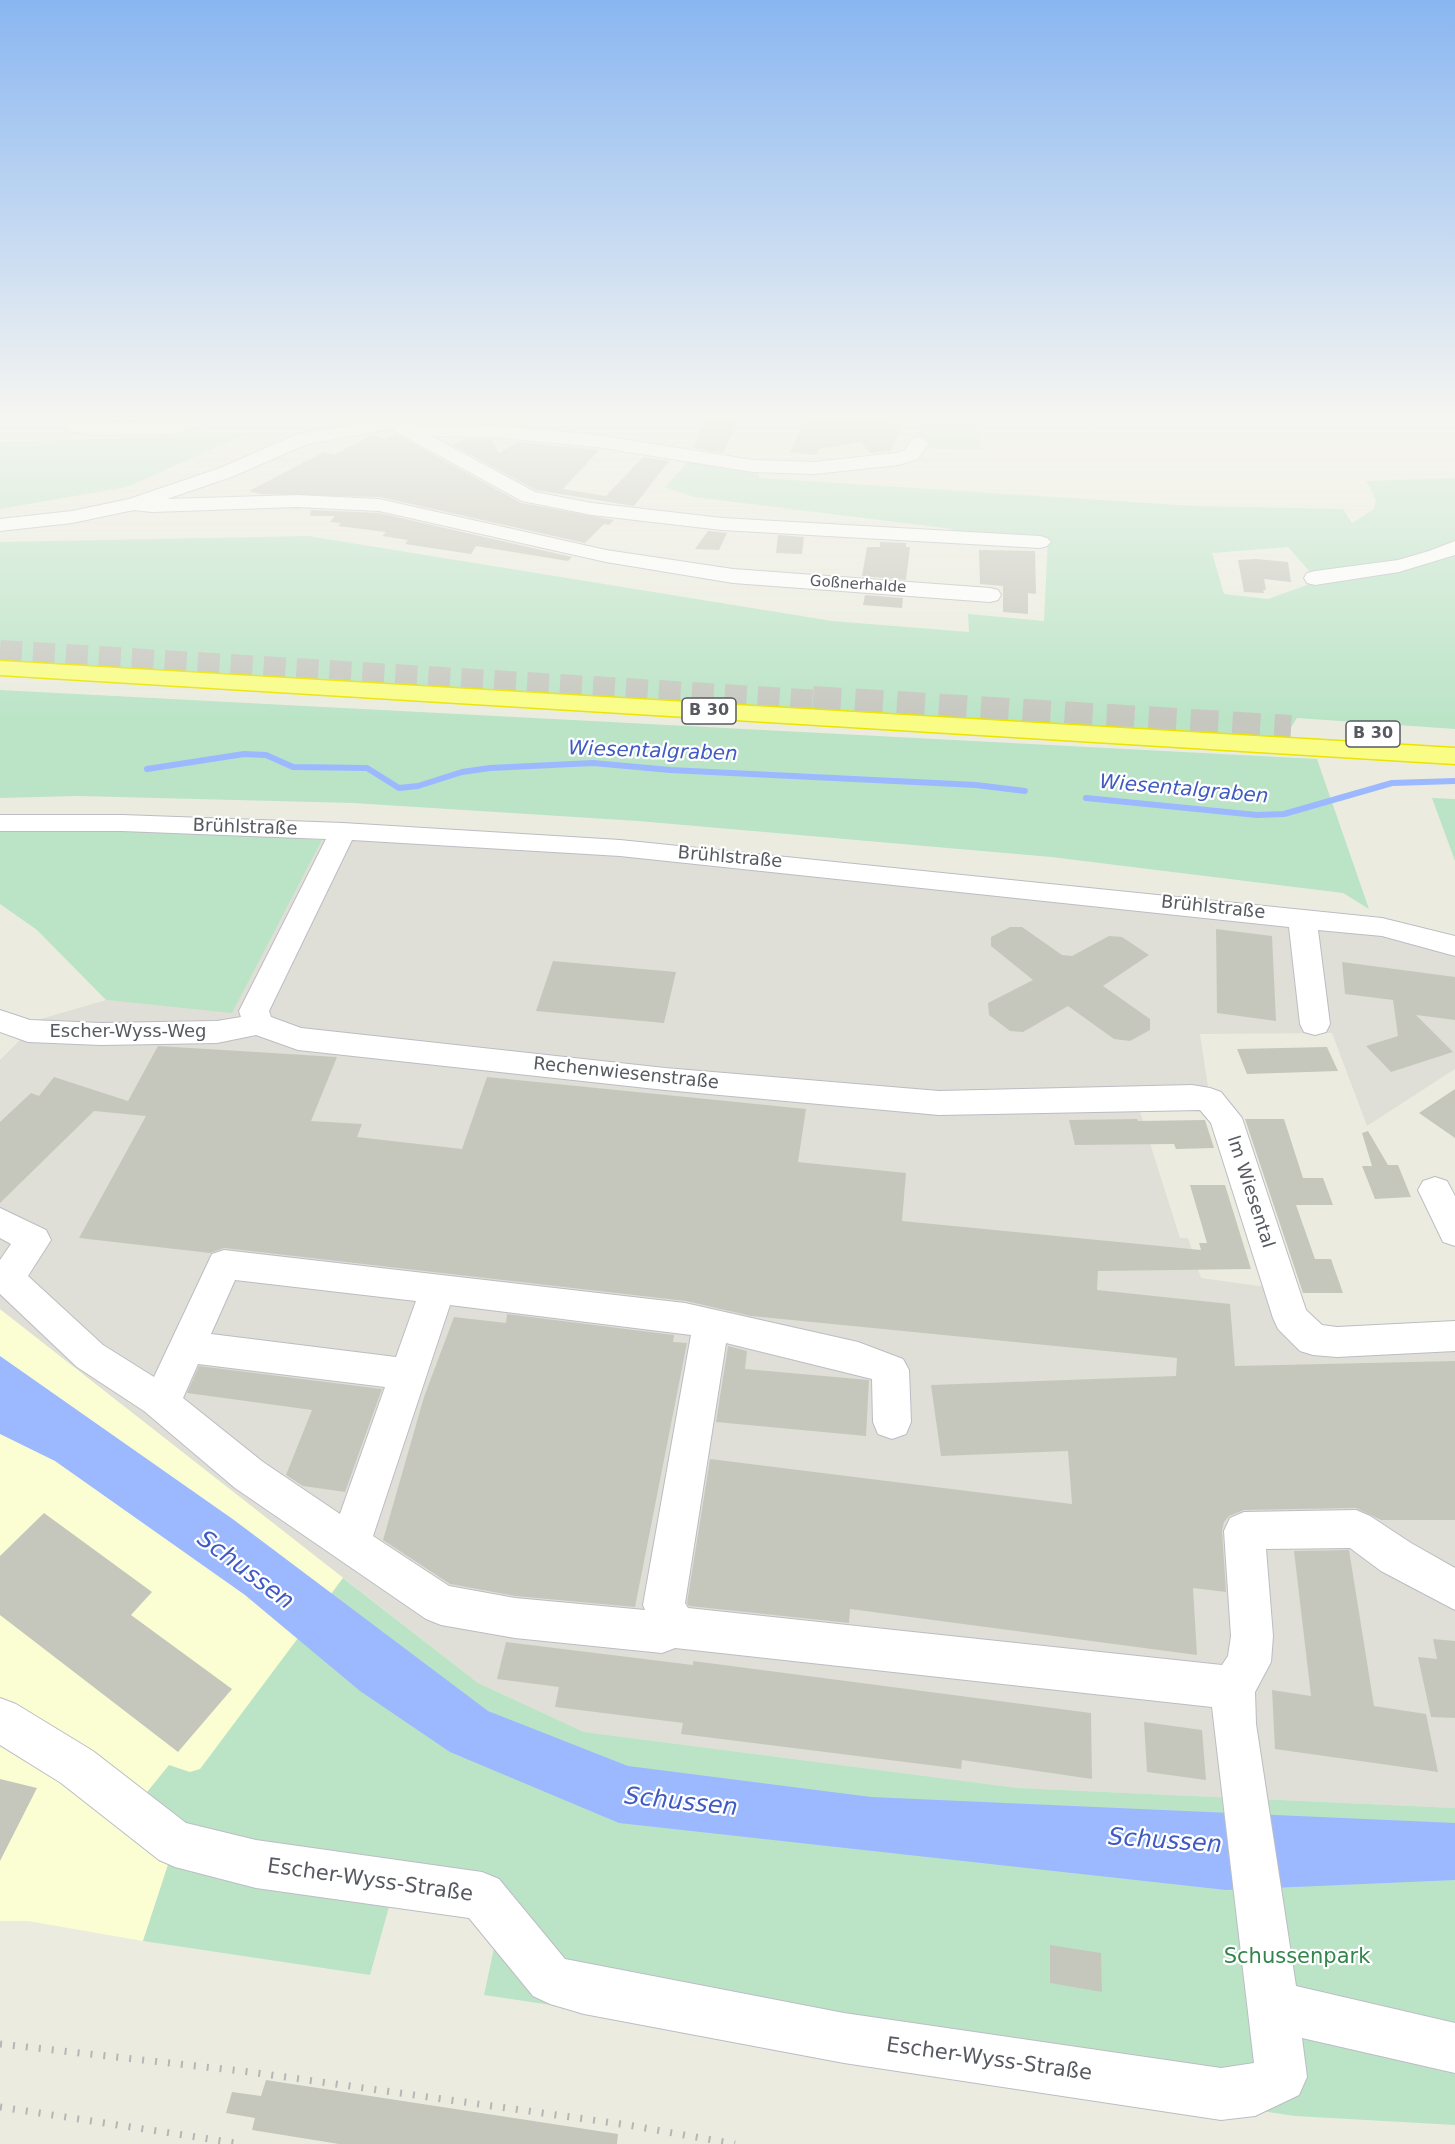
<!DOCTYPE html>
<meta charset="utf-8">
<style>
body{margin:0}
canvas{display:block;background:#ebecdf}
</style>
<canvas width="1455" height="2144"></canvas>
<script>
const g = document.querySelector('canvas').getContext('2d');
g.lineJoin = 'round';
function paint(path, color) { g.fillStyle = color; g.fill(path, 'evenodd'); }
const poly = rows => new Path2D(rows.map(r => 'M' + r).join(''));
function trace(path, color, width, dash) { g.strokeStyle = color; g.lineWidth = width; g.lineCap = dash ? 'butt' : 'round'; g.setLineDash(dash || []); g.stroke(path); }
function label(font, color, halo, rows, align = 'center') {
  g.font = font + ' "DejaVu Sans",sans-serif'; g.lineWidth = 4.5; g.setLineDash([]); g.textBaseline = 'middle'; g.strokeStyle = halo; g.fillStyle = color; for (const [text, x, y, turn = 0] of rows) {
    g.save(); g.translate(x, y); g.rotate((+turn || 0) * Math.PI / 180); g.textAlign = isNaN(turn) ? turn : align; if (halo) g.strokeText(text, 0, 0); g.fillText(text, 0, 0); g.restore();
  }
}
const commercial = poly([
 [0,1309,343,1578,200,1770,143,1941,28,1921,0,1921]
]);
const industrial = poly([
 [322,840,620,848,1169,903,1455,946,1455,1069,1367,1126,1332,1033,1200,1034,1210,1100,1136,1099,1180,1238,1188,1238,1201,1278,1281,1289,1313,1340,1455,1336,1455,1808,1018,1788,584,1732,478,1683,0,1309,0,1060,41,1019,106,1000,232,1012]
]);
const green = poly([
 [921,420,976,420,981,450,918,448],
 [246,434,127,487,0,509,0,442],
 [692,457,753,466,760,478,1194,506,1343,509,1352,523,1374,509,1376,500,1366,481,1455,478,1455,729,1297,718,1284,738,0,661,0,542,308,536,832,621,969,632,968,614,1044,621,1048,538,954,535,953,529,694,497,665,487],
 [1288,547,1318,581,1268,599,1224,594,1212,553],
 [0,690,1317,759,1369,909,1343,893,1051,857,638,821,353,803,78,796,0,798],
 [1432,798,1455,799,1455,861],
 [120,827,322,840,232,1013,106,1000,37,930,0,904,0,832],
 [343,1578,478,1683,584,1732,1018,1788,1455,1808,1455,2125,1295,2116,484,1995,507,1887,439,1911,399,1871,370,1975,143,1941,179,1831,143,1797,169,1765,190,1772,200,1769]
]);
const water = poly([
 [0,1356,234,1520,488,1711,628,1766,871,1797,1455,1823,1455,1880,1226,1890,619,1823,450,1752,360,1691,245,1595,55,1461,0,1434]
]);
const stream = poly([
 [147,769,244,754,266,755,293,767,367,768,399,788,418,786,462,772,490,768,593,763,670,770,976,785,1025,791],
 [1086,798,1257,815,1284,814,1392,783,1455,781]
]);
const building = poly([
 [705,420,739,420,723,453,693,448],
 [805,420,844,420,902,424,894,446,889,451,870,453,861,442,819,449,816,455,790,452],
 [396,434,521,503,614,520,609,525,604,524,585,543,380,497,260,494,249,491,324,452,334,455,372,435,386,439],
 [467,439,491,439,499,453,518,442,599,450,563,489,606,496,643,457,669,461,634,506,536,490,452,445],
 [311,510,379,513,572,557,568,561,476,546,471,554,405,544,408,540,382,536,386,532,338,526,341,523,330,522,335,516,310,516],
 [708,531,727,533,719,550,695,549],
 [778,535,804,537,802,554,776,553],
 [880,542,906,543,906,547,910,547,906,580,862,576,867,547,880,547],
 [979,550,1035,551,1036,594,1028,593,1028,614,1003,612,1003,586,980,584],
 [1256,559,1288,562,1291,582,1264,579,1266,590,1263,590,1264,593,1244,592,1238,560],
 [865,595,903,598,902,608,863,605],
 [1010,927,1022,927,1062,955,1072,956,1109,936,1122,937,1149,955,1103,986,1150,1019,1150,1030,1130,1041,1114,1039,1068,1006,1023,1032,1010,1031,989,1015,988,1003,1033,980,991,946,991,937],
 [1216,929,1272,936,1276,1021,1217,1013],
 [553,961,676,972,664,1023,536,1011],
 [1342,962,1455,977,1455,1020,1416,1015,1453,1052,1391,1072,1366,1046,1398,1036,1393,1000,1345,994],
 [158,1046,337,1057,311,1121,362,1124,357,1137,462,1149,487,1077,806,1109,798,1162,906,1173,902,1221,1201,1250,1199,1243,1207,1243,1190,1185,1225,1185,1251,1269,1098,1271,1097,1290,1230,1304,1235,1366,1455,1361,1455,1520,1381,1520,1356,1508,1244,1510,1229,1516,1224,1522,1222,1531,1226,1592,1193,1588,1197,1655,850,1609,849,1623,689,1606,687,1603,710,1459,1072,1504,1068,1451,941,1456,931,1385,1176,1376,1177,1358,751,1316,686,1301,224,1248,210,1253,79,1238,146,1116,94,1111,0,1203,0,1122,31,1093,39,1096,54,1077,128,1101],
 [1327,1047,1338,1071,1247,1074,1237,1049],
 [1455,1089,1455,1138,1419,1113],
 [1137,1119,1138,1121,1205,1120,1214,1148,1176,1149,1174,1144,1075,1145,1069,1120],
 [1245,1119,1284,1119,1303,1178,1323,1178,1333,1205,1296,1205,1315,1259,1331,1259,1343,1293,1303,1293],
 [1368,1131,1388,1165,1398,1165,1411,1197,1375,1199,1362,1166,1372,1166,1362,1133],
 [507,1314,674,1335,673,1342,687,1343,635,1607,515,1596,450,1584,383,1540,424,1397,454,1317,506,1323],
 [728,1346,747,1351,745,1369,869,1380,866,1436,716,1422],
 [199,1366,382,1389,345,1492,303,1486,286,1475,312,1410,187,1393],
 [44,1513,152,1592,131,1615,232,1689,178,1752,0,1615,0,1556],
 [1349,1550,1374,1706,1426,1714,1438,1772,1275,1749,1272,1690,1311,1696,1294,1551],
 [1433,1639,1455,1641,1455,1718,1431,1717,1418,1657,1437,1659],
 [506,1642,693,1665,693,1661,1091,1713,1092,1779,962,1760,961,1769,681,1734,683,1723,555,1707,559,1687,497,1679],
 [1144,1722,1202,1730,1206,1780,1147,1772],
 [0,1779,37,1788,0,1861],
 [1050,1945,1101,1953,1102,1992,1050,1983],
 [266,2080,618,2134,617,2144,339,2144,252,2130,255,2118,226,2113,232,2092,261,2096]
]);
const highwayTunnelFar1 = poly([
 [0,651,838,702]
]);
const highwayTunnel = poly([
 [813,700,1291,729]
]);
const minor = poly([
 [62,420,95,423,208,420,206,424,175,434,95,435,68,431,62,420],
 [377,420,420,420,413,426,491,425,597,435,753,460,814,462,896,453,904,451,912,439,919,437,929,443,918,459,898,465,814,474,753,472,597,447,491,437,431,436,535,492,592,503,722,518,1040,536,1047,538,1051,542,1047,546,1040,548,722,530,592,515,522,501,391,429,307,444,234,476,167,499,297,495,379,499,606,550,733,569,990,588,998,590,1001,595,998,600,990,602,733,583,606,562,379,511,297,507,152,512,134,510,72,523,0,531,0,519,72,511,129,499,220,468,295,435,377,420],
 [1096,420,1094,424,1084,427,1075,421,1096,420],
 [1455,541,1455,555,1399,572,1315,585,1307,583,1304,578,1307,573,1315,571,1398,560,1429,551,1455,541],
 [0,815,122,815,343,823,620,840,1382,918,1455,936,1455,956,1382,936,1318,930,1330,1024,1326,1032,1315,1035,1304,1032,1300,1024,1289,927,620,856,352,840,269,1011,271,1017,301,1028,665,1068,939,1091,1192,1085,1210,1088,1221,1092,1242,1118,1306,1310,1322,1325,1337,1327,1455,1321,1455,1351,1337,1357,1313,1355,1300,1351,1278,1329,1273,1318,1211,1123,1200,1110,939,1115,665,1090,298,1050,256,1035,217,1043,101,1045,28,1042,0,1032,0,1010,30,1020,101,1023,217,1021,241,1017,239,1011,326,839,122,831,0,831,0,815],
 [1435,1177,1447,1181,1455,1196,1455,1246,1443,1242,1418,1190,1423,1181,1435,1177],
 [0,1208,46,1230,51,1240,28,1276,103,1345,154,1377,212,1254,224,1250,685,1303,858,1342,903,1359,909,1370,911,1422,906,1434,892,1439,878,1434,873,1422,872,1379,726,1343,685,1603,688,1608,1222,1665,1228,1656,1231,1636,1224,1531,1230,1518,1244,1512,1356,1510,1370,1516,1411,1543,1455,1568,1455,1610,1381,1571,1350,1548,1266,1549,1273,1636,1271,1662,1255,1692,1256,1724,1296,1986,1455,2023,1455,2073,1302,2038,1307,2077,1299,2095,1255,2116,1221,2120,844,2063,584,2014,550,2004,533,1996,469,1918,256,1888,175,1867,159,1860,61,1783,0,1745,0,1698,16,1704,93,1751,186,1823,256,1840,482,1872,499,1879,565,1959,844,2013,1221,2068,1254,2063,1212,1707,675,1648,662,1653,515,1638,441,1625,426,1619,235,1488,144,1411,77,1367,0,1294,0,1260,11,1244,0,1238,0,1208],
 [235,1280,416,1301,396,1357,211,1334,235,1280],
 [450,1305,691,1335,643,1605,645,1610,515,1598,449,1586,373,1536,450,1305],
 [198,1364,385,1387,340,1514,263,1462,183,1398,198,1364]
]);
const highway = poly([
 [0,661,1455,748,1455,764,0,675,0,661]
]);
const rail = poly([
 [0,2044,250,2072,628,2125,735,2144],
 [0,2107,242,2144]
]);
const farStreetnames = [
 ["Goßnerhalde",858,585,4]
];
const shields = [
 [709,711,54],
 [1373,734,54]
];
const shieldNames = [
 ["B 30",709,711],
 ["B 30",1373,734]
];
const streetNames = [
 ["Brühlstraße",245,828,2],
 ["Brühlstraße",730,858,5],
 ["Brühlstraße",1213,908,6],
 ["Escher-Wyss-Weg",128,1032],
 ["Rechenwiesenstraße",626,1074,6],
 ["Im Wiesental",1250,1192,72]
];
const waterNames = [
 ["Wiesentalgraben",653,752,2],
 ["Wiesentalgraben",1184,790,5]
];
const nearStreetnames = [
 ["Escher-Wyss-Straße",370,1881,8],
 ["Escher-Wyss-Straße",989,2060,8]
];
const nearParknames = [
 ["Schussenpark",1297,1958]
];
const nearWaternames = [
 ["Schussen",245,1571,37],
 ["Schussen",681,1803,6],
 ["Schussen",1165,1842,4]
];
paint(commercial, '#fbfed2');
paint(industrial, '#dfdfd7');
paint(green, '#bbe4c7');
paint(water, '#9cb8ff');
trace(stream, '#9cb8ff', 6);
paint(building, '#c6c7bc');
trace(highwayTunnelFar1, '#c6c8c0', 22, [22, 11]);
trace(highwayTunnel, '#c6c8c0', 28, [28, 14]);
trace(minor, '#bcbdc4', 2);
trace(highway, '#ebe400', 3);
paint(minor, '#fff');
paint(highway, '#f9fd85');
trace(rail, '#b5b6b6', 7, [2, 11]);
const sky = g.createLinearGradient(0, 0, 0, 720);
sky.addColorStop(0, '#89b6f1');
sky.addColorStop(0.58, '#f6f6f1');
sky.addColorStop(1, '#f6f6f100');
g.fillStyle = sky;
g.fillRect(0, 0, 1455, 720);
label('15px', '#585a61', '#fff', farStreetnames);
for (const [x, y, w] of shields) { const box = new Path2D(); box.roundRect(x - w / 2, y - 13, w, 26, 4.5); g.fillStyle = '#fff'; g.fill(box); trace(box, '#585a61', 1.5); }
label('bold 16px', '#585a61', null, shieldNames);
label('18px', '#585a61', '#fff', streetNames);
label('italic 20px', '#3f5ac2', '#fff', waterNames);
label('21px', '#585a61', '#fff', nearStreetnames);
label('21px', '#34844e', '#fff', nearParknames);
label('italic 24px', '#3f5ac2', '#fff', nearWaternames);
</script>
